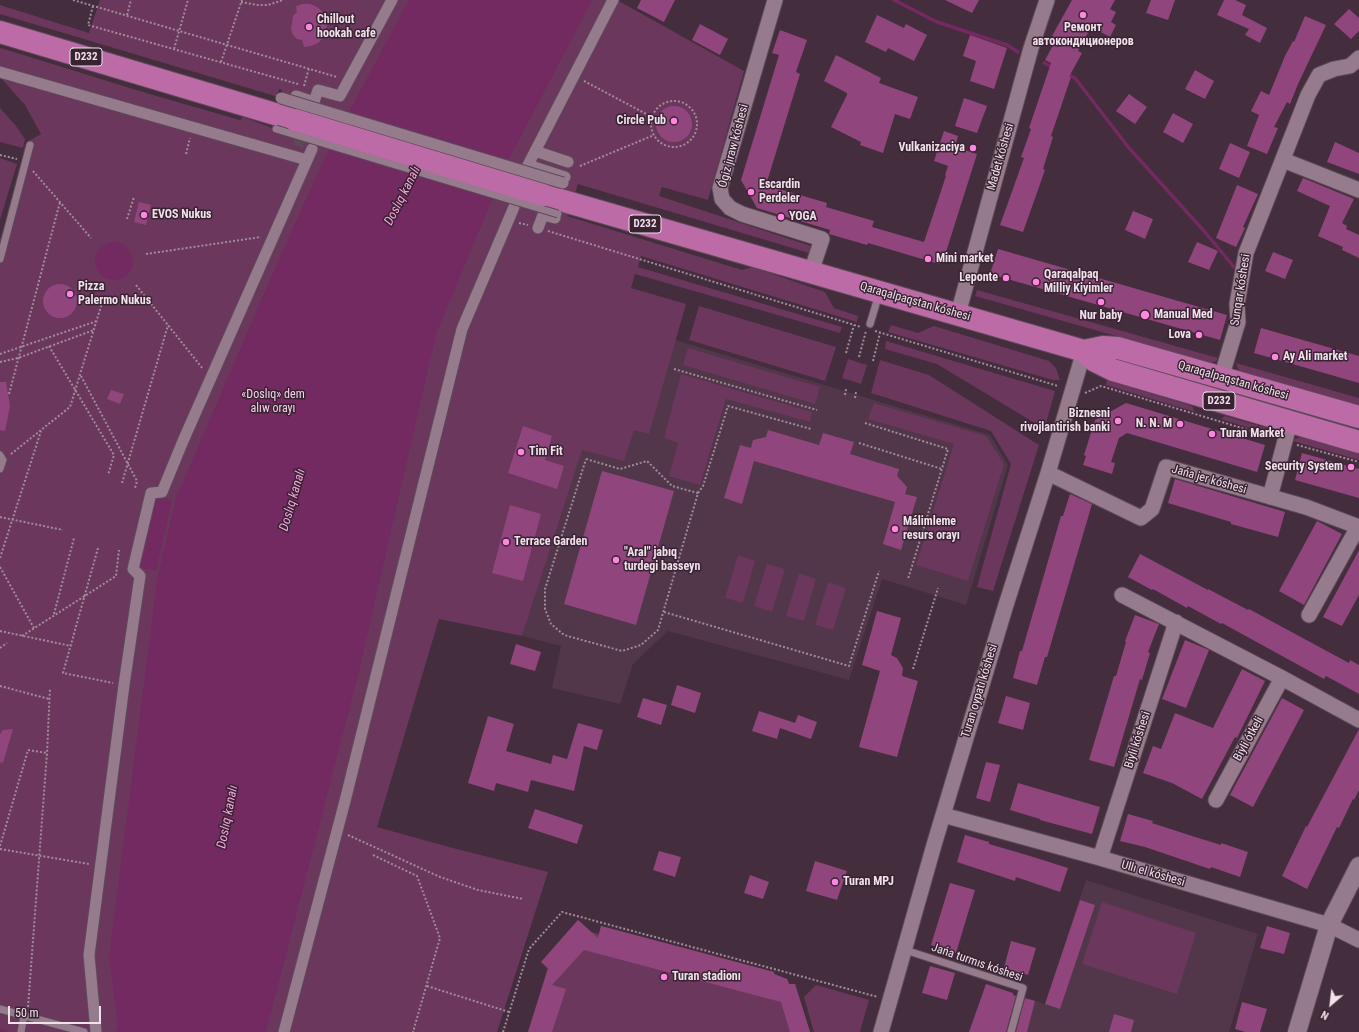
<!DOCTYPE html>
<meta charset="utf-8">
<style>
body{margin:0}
#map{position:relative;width:1359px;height:1032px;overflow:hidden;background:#442d3d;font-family:"Roboto Condensed",sans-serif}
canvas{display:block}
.north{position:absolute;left:1311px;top:984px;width:40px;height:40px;-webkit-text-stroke:3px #392333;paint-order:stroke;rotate:208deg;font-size:11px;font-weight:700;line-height:16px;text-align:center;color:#f0e1eb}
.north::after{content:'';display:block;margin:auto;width:14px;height:18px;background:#f0e1eb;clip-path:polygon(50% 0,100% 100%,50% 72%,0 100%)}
.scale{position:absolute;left:8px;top:1006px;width:93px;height:18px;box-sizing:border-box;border:2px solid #f0e1eb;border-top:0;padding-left:5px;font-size:12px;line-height:14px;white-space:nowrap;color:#f0e1eb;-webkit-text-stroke:3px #392333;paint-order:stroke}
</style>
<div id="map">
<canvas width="1359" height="1032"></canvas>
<div class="north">N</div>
<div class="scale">50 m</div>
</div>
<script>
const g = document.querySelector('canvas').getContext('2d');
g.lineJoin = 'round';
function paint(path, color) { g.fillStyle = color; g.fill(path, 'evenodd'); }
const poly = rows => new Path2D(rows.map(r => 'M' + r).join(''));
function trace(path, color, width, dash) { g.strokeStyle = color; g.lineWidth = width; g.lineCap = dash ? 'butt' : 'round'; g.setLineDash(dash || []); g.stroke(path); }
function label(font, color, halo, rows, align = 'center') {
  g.font = font + ' "Roboto Condensed",sans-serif'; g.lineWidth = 3; g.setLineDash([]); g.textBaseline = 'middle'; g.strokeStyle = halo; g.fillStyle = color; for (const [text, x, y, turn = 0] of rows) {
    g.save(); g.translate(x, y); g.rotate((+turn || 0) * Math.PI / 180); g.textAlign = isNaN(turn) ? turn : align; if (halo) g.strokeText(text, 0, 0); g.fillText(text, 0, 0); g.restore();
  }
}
const built = poly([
 [621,322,682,342,990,435,1008,465,966,605,882,579,849,680,668,631,633,664,620,704,552,688,561,646,522,636],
 [1086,880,1258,934,1229,1032,1016,1032,1023,1004,1028,1005,1030,999,1045,1004]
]);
const green = poly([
 [100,0,617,0,744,71,708,200,662,187,659,196,811,246,809,253,578,184,567,216,742,270,752,267,825,292,834,308,858,316,857,322,641,256,638,267,842,327,840,333,635,274,631,288,686,304,649,434,634,430,624,461,582,450,522,636,439,619,377,827,449,847,548,872,497,1032,0,1032,0,241,27,142,41,134,25,105,1,78,3,70,0,69,0,49,1,48,146,93,240,120,243,117,270,127,271,129,282,90,279,89,277,96,275,96,0,14,0,5,89,33],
 [0,108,16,126,25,139,23,148,0,142],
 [0,158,17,164,0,220],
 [977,290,1218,358,1216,361,1211,363,975,296],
 [699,306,836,347,825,381,689,340],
 [891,325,918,333,934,326,1049,361,1056,368,1060,380,1053,380,888,332],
 [886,341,1055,391,1045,427,1038,425,937,364,885,349],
 [688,348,820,387,815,404,683,365],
 [848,359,867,365,861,384,842,378],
 [880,360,929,375,1039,445,993,591,977,587,1011,464,991,431,871,393],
 [1236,363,1359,398,1359,405,1244,374,1238,369],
 [681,374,812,412,810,422,726,399,700,485,669,476,678,443,664,438],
 [1107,380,1192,406,1195,412,1106,385],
 [874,403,986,436,1004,464,968,581,916,565,954,444,868,419],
 [1225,416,1270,429,1273,432,1274,436,1221,419],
 [1302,437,1359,453,1359,460,1293,441,1295,439],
 [738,555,755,561,743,603,725,598],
 [767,564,785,569,772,612,754,606],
 [799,573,816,579,804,621,786,616],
 [828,582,846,588,833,630,815,625],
 [1102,902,1196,933,1177,994,1082,964],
 [578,920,591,932,599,934,601,926,774,972,774,975,787,979,789,984,795,984,810,1032,528,1032,548,969,541,962],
 [816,985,869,1000,860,1032,814,1032,804,997]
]);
const water = poly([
 [409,0,592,0,509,159,436,334,359,671,266,1032,116,1032,118,1025,109,958,157,580,176,498,273,273,326,155],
 '95 261a19 19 0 1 1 38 0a19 19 0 1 1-38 0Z',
 [155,496,172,500,156,571,139,567]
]);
const stream = poly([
 [894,0,937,22,1007,45,1018,52],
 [1044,63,1054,68],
 [1067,74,1075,78,1129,148,1204,231,1234,267],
 [0,1030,6,1032]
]);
const building = poly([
 [641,0,675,0,664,22,637,8],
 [945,0,979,0,972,13],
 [1072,0,1115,0,1110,9,1116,12,1111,22,1116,25,1110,37,1091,27,1078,51,1082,53,1069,77,1071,77,1051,136,1053,137,1043,169,1045,170,1023,232,1000,225,1024,158,1021,157,1031,129,1029,128,1051,63,1045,60,1057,38,1052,36],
 [1151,0,1175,0,1168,20,1146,13],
 [1224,0,1235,0,1246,5,1242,15,1267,28,1260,43,1245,35,1249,29,1217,15],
 [303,4,310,4,317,7,323,12,326,18,327,25,326,32,323,38,318,43,311,46,304,47,302,40,297,39,293,35,291,29,293,16,297,12,296,6],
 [1349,9,1359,18,1359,31,1351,39,1334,24],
 [877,15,904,28,906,24,927,35,914,61,888,48,886,52,865,42],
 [1305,16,1326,25,1298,84,1290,104,1287,102,1274,127,1278,128,1267,154,1247,146,1259,115,1251,111,1261,91,1269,95,1285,56,1293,41,1294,42],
 [700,24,728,39,720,55,692,40],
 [780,30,807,40,796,72,800,74,766,185,827,203,826,207,874,221,872,227,924,242,946,176,945,175,948,166,934,161,944,131,958,136,955,147,977,154,946,252,948,252,946,259,939,264,868,243,867,245,829,234,830,230,757,208,741,180,779,55,772,53],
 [970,35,1007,48,994,89,970,81,976,61,963,56],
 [836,55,881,78,879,83,918,97,910,119,895,114,883,153,860,145,861,142,831,127,847,95,847,93,824,81],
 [1195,70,1214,81,1205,99,1185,89],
 [1129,94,1147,107,1135,124,1116,111],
 [964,98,987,106,977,133,955,126],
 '656 124a18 18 0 1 1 36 0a18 18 0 1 1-36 0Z',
 [1173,113,1193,124,1183,143,1163,132],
 [1335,142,1359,153,1359,174,1327,162],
 [1230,143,1250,152,1239,178,1219,169],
 [1303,178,1354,199,1342,223,1347,226,1346,229,1359,235,1359,258,1342,250,1343,247,1318,236,1330,206,1297,191],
 [1237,185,1258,194,1243,227,1245,228,1236,247,1216,238],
 [139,202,151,205,146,225,134,222],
 [1133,211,1153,219,1145,239,1125,230],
 [1197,242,1218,251,1209,270,1188,262],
 [998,249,1227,315,1220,340,990,274],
 [1273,252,1293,260,1285,279,1265,271],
 '43 301a17 17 0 1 1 34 0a17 17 0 1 1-34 0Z',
 [1261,328,1359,356,1359,383,1254,353],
 [0,382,6,382,10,406,5,431,0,430],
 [111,390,124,394,120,404,107,399],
 [1126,403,1265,445,1257,472,1127,433,1119,438,1111,462,1115,463,1112,474,1083,465,1086,456,1084,455,1095,420],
 [523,426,552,436,545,460,564,466,557,489,508,473],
 [768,430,819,445,823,433,854,442,850,454,899,469,897,476,907,487,905,494,917,497,901,550,883,544,895,502,754,461,742,504,724,498,740,445,751,448,753,440,766,437],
 [1302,453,1359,469,1359,498,1295,480],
 [602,471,674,491,636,625,564,604],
 [1175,479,1285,512,1278,537,1231,524,1231,522,1168,503],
 [1070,494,1092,504,1047,657,1045,657,1037,685,1013,678,1020,651,1022,651,1061,516,1063,516],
 [510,505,541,514,523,581,492,573],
 [1317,521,1342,534,1304,605,1279,591],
 [1359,550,1359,595,1342,626,1323,617],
 [1140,554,1208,590,1208,589,1248,610,1249,609,1349,663,1350,660,1359,665,1359,694,1326,676,1324,679,1222,623,1221,624,1188,606,1187,608,1153,589,1152,590,1128,577],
 [877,611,901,618,891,655,897,658,903,668,902,676,918,681,897,757,859,747,880,671,862,665],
 [1135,615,1159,624,1148,652,1150,653,1142,680,1140,679,1114,767,1089,760,1114,676,1116,676,1126,642,1125,641],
 [1185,640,1209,650,1186,708,1162,699],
 [516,644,541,652,535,671,510,664],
 [1242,669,1265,681,1237,738,1235,737,1202,799,1172,783,1143,773,1153,746,1161,749,1175,713,1213,728],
 [677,685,701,693,695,713,671,705],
 [1006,696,1030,703,1023,730,998,723],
 [643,698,667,705,661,725,637,717],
 [1282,698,1304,710,1253,807,1230,795],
 [759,711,795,723,798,715,817,722,811,739,780,728,777,739,752,731],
 [488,716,514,724,506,751,551,764,553,755,567,759,578,723,603,730,597,750,584,746,574,791,531,780,528,792,496,783,494,791,468,783],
 [13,729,3,763,0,762,0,734,3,730],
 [1359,729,1359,790,1354,800,1353,799,1339,828,1337,827,1307,889,1282,876,1306,826,1307,827],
 [986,762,1000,765,990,802,976,798],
 [1018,783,1100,807,1092,834,1040,820,1040,819,1010,810],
 [535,809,583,825,577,844,528,828],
 [1128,814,1153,821,1152,823,1192,836,1221,845,1221,843,1248,852,1240,877,1211,867,1210,869,1145,847,1120,841],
 [965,835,989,842,989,844,1030,856,1068,868,1060,892,1016,877,1015,881,957,862],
 [659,851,681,857,675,877,653,870],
 [815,861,847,871,837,900,806,891],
 [750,875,769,882,763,899,744,893],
 [950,883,975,890,956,953,931,945],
 [1080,900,1095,905,1060,1009,1045,1004],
 [578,920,598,938,601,926,774,972,774,974,787,979,789,984,795,984,810,1032,790,1032,781,1002,584,950,552,985,566,989,552,1032,528,1032,548,968,541,962],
 [1267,926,1290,933,1284,954,1260,948],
 [1011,941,1036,948,1028,975,1004,968],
 [930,966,955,973,947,1000,922,993],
 [986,984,1013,993,1013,995,1016,996,1006,1032,969,1032],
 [1025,998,1035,1001,1027,1032,1016,1032],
 [1242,1002,1267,1009,1260,1032,1245,1032,1235,1029],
 [1114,1014,1134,1020,1131,1032,1109,1032]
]);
const pedestrianTunnel = poly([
 [298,146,305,126]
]);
const path = poly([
 [73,0,337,77],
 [241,2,257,5,268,5,283,0],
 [93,6,88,25,298,84],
 [127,15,131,0],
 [174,49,188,0],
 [221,62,242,0],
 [584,81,652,117],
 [304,86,309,68],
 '651 124a23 23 0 1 1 46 0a23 23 0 1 1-46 0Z',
 [186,154,190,138],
 [0,155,17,159],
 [580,166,654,135],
 [33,171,91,238],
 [127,219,134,197],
 [519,223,528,225],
 [548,231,861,327],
 [146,254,261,237],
 [136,285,203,369],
 [875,331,1058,386],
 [49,346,114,455,108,475],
 [846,353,854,325],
 [0,354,97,321],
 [859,357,866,331],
 [873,361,880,333],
 [0,362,18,358,94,330],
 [674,369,817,410],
 [81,376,137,481,135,488],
 [1085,393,1101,386,1272,437],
 [9,394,60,202],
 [845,395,846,389],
 [855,398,856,392],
 [865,423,948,449,908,579],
 [859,443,942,469],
 [1297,445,1359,462],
 [11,454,70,407,102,303],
 [586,459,620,469,647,461,672,486,698,493,658,630,641,645,622,651,564,635,551,624,545,609,545,589,586,459],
 [122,483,168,325],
 [698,493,703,486,728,406,811,429],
 [0,517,63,530],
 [98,548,63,673,113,683],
 [0,558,41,431],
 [0,567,34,628],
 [664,612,849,666,879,571],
 [54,614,74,538],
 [0,631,71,646],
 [22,636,116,576,119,550],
 [0,648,7,643],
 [913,669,938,588],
 [0,686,49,699],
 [348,835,440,877,478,890,523,899],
 [0,846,28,750,47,753],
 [0,849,89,864],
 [373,855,417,876,440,938,413,1032],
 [427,986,509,1012],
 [28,1007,47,753,50,688],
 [503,1032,529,949,562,912,878,997]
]);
const service = poly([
 [0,259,30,145],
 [870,324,879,294],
 [0,455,3,460,0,469],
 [905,950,1023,988,1011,1032],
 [0,1009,84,1032],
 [21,1032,24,1015]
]);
const pedestrian = poly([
 [0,72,307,160],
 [296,96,314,102,318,90,340,96,392,0],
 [535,151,568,162],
 [565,177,528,165,613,0],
 [538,228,543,215,555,218],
 [96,1032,89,955,124,685,140,576,133,569,151,493,162,492,183,441,312,149],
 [284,1032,345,801,462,329,514,207]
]);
const minor = poly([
 [775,0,720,188,722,199,730,208,742,214,822,239,811,272],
 [1283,160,1359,190],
 [958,314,1031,48,1047,0],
 [1221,378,1238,322,1237,304,1246,253,1308,95,1319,75,1334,69,1350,66,1359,58],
 [1048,473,1141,518,1152,509,1166,467,1306,507,1359,527],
 [1270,497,1290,422],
 [1122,595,1282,678,1359,720],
 [1309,615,1358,527],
 [1216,800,1282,678],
 [943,815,1100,858,1329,925,1359,940],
 [1100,858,1176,622],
 [881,1032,934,845,1005,608,1048,473,1084,351]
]);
const tertiary = poly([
 [1297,1032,1329,925,1359,866]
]);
const primary = poly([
 [0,32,295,120],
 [543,195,1084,351,1095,361,1113,370,1359,442],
 [1084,351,1103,347,1118,348,1359,417]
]);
const serviceBridge = poly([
 [276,129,558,214]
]);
const pedestrianBridge = poly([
 [281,98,563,183]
]);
const primaryBridge = poly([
 [295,120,543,195]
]);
const markers = [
 [1083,15,4,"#ff85df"],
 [309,27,4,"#ff85df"],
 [674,121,4,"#ff85df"],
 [973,148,4,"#ff85df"],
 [751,192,4,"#ff85df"],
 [144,215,4,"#ff85df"],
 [781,217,4,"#ff85df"],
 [928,259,4,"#ff85df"],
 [1006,278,4,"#ff85df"],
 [1036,282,4,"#ff85df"],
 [70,294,4,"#ff85df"],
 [1101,302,4,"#ff85df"],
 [1145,315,5,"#ff85df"],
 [1199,335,4,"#ff85df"],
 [1275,357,4,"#ff85df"],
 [1118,421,4,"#ff85df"],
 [1180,424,4,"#ff85df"],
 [1212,434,4,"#ff85df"],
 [521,452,4,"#ff85df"],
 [1351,467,4,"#ff85df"],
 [895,529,4,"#ff85df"],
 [506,542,4,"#ff85df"],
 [616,560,4,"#ff85df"],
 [835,882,4,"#ff85df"],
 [664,977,4,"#ff85df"]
];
const shields = [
 [86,57,32],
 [645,224,32],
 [1219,401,32]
];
const shieldNames = [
 ["D232",86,57],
 ["D232",645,224],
 ["D232",1219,401]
];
const poiNames = [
 ["Chillout",317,20],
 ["hookah cafe",317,34],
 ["Ремонт",1083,28,"center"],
 ["автокондиционеров",1083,42,"center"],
 ["Circle Pub",666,121,"right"],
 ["Vulkanizaciya",965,148,"right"],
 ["Escardin",759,185],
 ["Perdeler",759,199],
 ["EVOS Nukus",152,215],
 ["YOGA",789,217],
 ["Mini market",936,259],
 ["Qaraqalpaq",1044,275],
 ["Milliy Kiyimler",1044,289],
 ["Leponte",998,278,"right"],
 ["Pizza",78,287],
 ["Palermo Nukus",78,301],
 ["Manual Med",1154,315],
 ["Nur baby",1101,316,"center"],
 ["Lova",1191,335,"right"],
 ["Ay Ali market",1283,357],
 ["Biznesni",1110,414,"right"],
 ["rivojlantirish banki",1110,428,"right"],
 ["N. N. M",1172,424,"right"],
 ["Turan Market",1220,434],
 ["Tim Fit",529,452],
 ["Security System",1343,467,"right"],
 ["Málimleme",903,522],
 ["resurs orayı",903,536],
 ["Terrace Garden",514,542],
 ["\"Aral\" jabıq",624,553],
 ["turdegi basseyn",624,567],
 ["Turan MPJ",843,882],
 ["Turan stadionı",672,977]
];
const streetNames = [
 ["Ógiz jıraw kóshesi",734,146,-75],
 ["Madet kóshesi",1001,157,-74],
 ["Sunqar kóshesi",1241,290,-81],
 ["Qaraqalpaqstan kóshesi",915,302,16],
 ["Qaraqalpaqstan kóshesi",1233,381,16],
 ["Jańa jer kóshesi",1209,480,16],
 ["Turan oypatı kóshesi",980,691,-73],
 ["Biyli ótkeli",1249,739,-61],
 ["Biyli kóshesi",1138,740,-72],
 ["Ullı el kóshesi",1153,874,16],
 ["Jańa turmıs kóshesi",977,963,19]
];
const parkNames = [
 ["«Doslıq» dem",273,395],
 ["alıw orayı",273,409]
];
const waterNames = [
 ["Doslıq kanalı",403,196,-63],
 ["Doslıq kanalı",293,500,-74],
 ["Doslıq kanalı",228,817,-79]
];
paint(built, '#523649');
paint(green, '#6b375d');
paint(water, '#722a61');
trace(stream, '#722a61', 3.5);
paint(building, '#90467d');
trace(pedestrianTunnel, '#5e4857', 11, [11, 5.5]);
trace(service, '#5d4a58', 9);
trace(pedestrian, '#5d4a58', 13);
trace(minor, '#5d4a58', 17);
trace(tertiary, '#5d4a58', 20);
trace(primary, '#5d4a58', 24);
trace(path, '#a08d9a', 2, [2, 2]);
trace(service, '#967b8d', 7);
trace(pedestrian, '#967b8d', 11);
trace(minor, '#967b8d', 15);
trace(tertiary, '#967b8d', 18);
trace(primary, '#bc6ba7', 22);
trace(serviceBridge, '#5d4a58', 9, []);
trace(pedestrianBridge, '#5d4a58', 13, []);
trace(primaryBridge, '#5d4a58', 24, []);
trace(serviceBridge, '#967b8d', 7);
trace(pedestrianBridge, '#967b8d', 11);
trace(primaryBridge, '#bc6ba7', 22);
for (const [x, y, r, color] of markers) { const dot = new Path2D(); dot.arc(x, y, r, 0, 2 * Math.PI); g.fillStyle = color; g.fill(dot); trace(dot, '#392333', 1.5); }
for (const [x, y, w] of shields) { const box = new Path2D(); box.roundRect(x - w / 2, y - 9, w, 18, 3); g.fillStyle = '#392333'; g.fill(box); trace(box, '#f0e1eb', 1); }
label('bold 11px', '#f0e1eb', null, shieldNames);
label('bold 12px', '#f0e1eb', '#392333', poiNames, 'left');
label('12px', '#f0e1eb', '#392333', streetNames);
label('12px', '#facfec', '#392333', parkNames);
label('italic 13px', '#f9a6e1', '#392333', waterNames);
</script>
